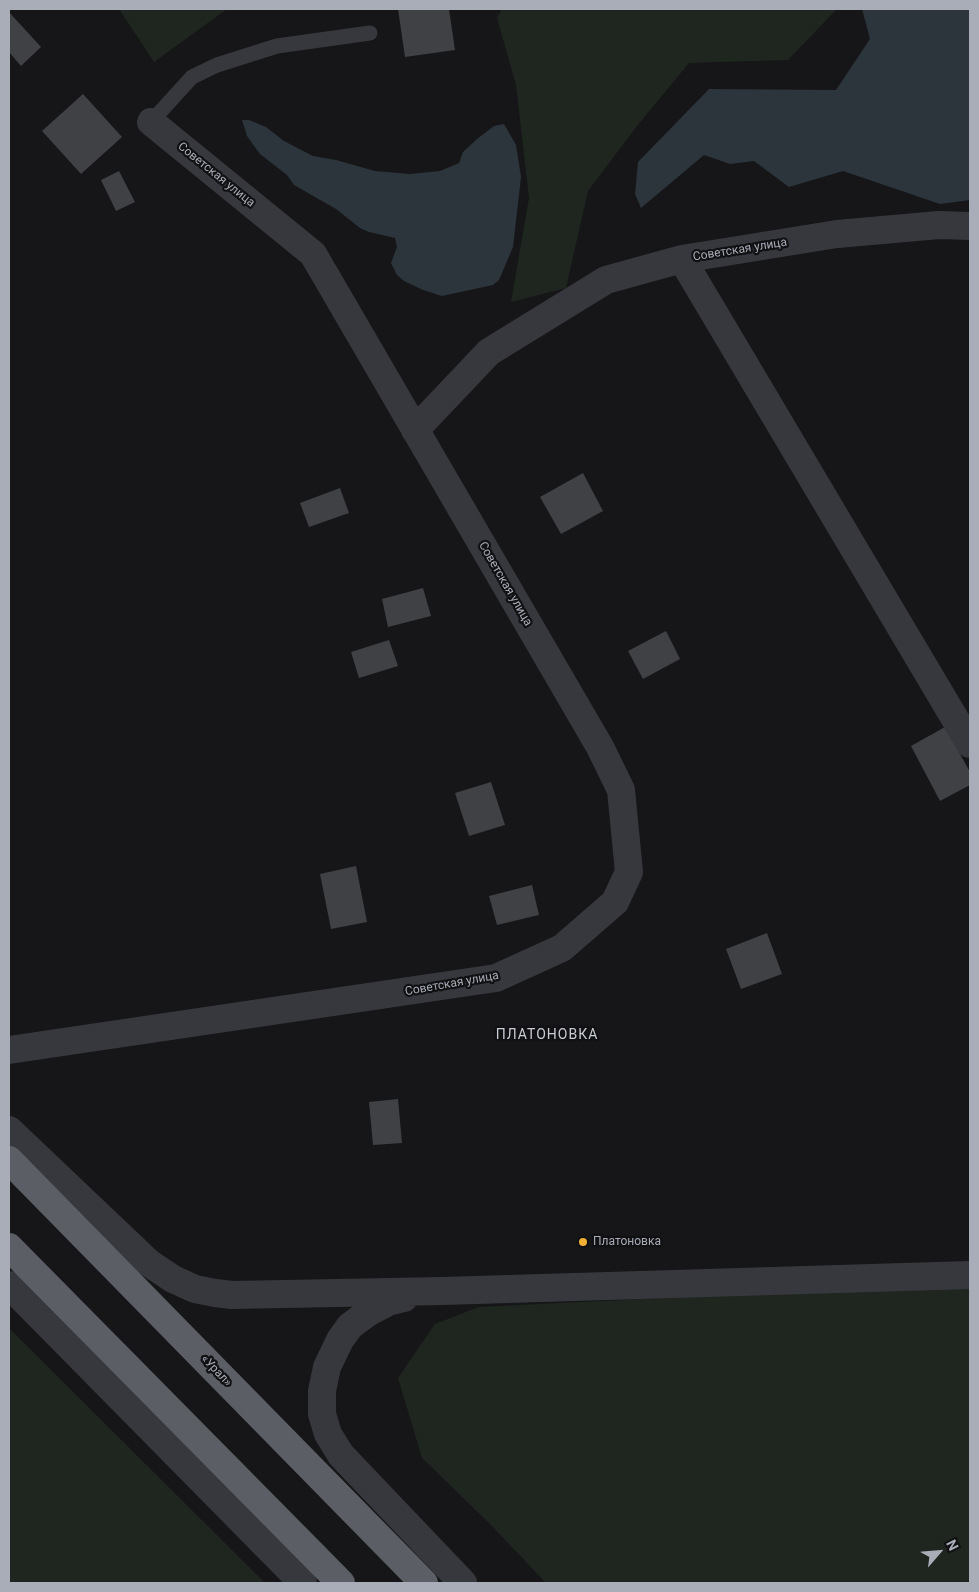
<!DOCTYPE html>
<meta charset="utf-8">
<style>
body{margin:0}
#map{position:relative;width:979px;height:1592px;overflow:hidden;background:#161618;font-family:Roboto,sans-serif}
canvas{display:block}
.frame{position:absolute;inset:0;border:10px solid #a8adb8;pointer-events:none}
.north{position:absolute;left:914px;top:1527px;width:50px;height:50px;-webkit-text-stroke:4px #111113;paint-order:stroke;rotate:63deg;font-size:14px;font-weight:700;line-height:20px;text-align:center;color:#a8adb8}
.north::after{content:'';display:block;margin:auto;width:18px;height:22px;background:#a8adb8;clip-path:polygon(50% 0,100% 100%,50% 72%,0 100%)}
</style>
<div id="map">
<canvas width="979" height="1592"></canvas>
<div class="frame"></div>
<div class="north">N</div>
</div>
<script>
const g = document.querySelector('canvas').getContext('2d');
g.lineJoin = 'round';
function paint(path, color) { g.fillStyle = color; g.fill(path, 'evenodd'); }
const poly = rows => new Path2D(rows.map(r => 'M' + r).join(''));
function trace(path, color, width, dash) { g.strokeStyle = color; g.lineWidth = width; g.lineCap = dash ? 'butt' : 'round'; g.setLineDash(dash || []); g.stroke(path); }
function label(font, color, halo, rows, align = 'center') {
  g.font = font + ' Roboto,sans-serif'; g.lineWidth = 4.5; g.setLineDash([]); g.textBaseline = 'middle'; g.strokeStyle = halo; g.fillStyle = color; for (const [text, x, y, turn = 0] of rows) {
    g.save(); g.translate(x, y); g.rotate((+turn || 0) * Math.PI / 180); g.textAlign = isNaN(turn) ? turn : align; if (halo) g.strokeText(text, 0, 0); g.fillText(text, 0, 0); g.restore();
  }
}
const green = poly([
 [119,9,227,9,154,62],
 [502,9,837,9,788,60,689,63,637,126,588,191,566,288,511,302,529,198,516,85,497,18],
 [970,1287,970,1583,546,1583,490,1524,422,1458,398,1378,435,1324,479,1307,847,1289],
 [9,1328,265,1583,9,1583]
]);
const water = poly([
 [862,9,970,9,970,200,940,204,843,171,789,187,754,161,730,164,704,155,641,208,635,194,638,162,709,89,836,90,870,39],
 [242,120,249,120,266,127,284,141,313,156,336,160,375,171,410,174,440,171,459,163,463,152,477,139,494,126,504,124,516,145,521,177,513,247,499,280,493,285,442,296,423,290,404,281,397,275,391,263,397,247,395,238,369,232,360,228,336,209,294,185,287,175,260,154,247,136]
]);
const building = poly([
 [398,9,449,9,455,50,405,57],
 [9,12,41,47,21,66,9,52],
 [83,94,122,137,81,174,42,131],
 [119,171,135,202,116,211,101,180],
 [583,473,603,511,561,534,540,497],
 [340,488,349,513,309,527,300,503],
 [423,588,431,616,388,627,382,599],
 [666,631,680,659,643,679,628,651],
 [389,640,398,666,359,678,351,652],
 [945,727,970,772,970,785,940,801,911,746],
 [491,782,505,825,469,836,455,793],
 [356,866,367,922,331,929,320,874],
 [532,885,539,915,497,925,489,896],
 [767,933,782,974,741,989,726,949],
 [398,1099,402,1143,373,1145,369,1102]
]);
const service = poly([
 [151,122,192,77,217,65,277,46,370,33]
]);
const minor = poly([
 [682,259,970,744],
 [415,430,489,352,606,280,682,259,837,234,939,225,970,226],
 [9,1050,496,978,562,948,615,902,629,872,621,790,600,747,313,254,151,122]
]);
const tertiary = poly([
 [9,1130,149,1263,173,1279,195,1289,215,1293,232,1295,443,1291,970,1275],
 [9,1285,303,1583],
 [404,1298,388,1302,369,1312,350,1326,340,1340,327,1367,322,1391,322,1414,328,1434,341,1455,463,1583]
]);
const trunk = poly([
 [9,1160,424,1583],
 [9,1247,341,1583]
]);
const markers = [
 [583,1242,5,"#f2b134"]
];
const streetNames = [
 ["Советская улица",216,175,39],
 ["Советская улица",740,250,-9],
 ["Советская улица",505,584,60],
 ["Советская улица",452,984,-10],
 ["«Урал»",216,1371,46]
];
const poiNames = [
 ["Платоновка",593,1242]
];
const neighbourhoodNames = [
 ["ПЛАТОНОВКА",547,1035]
];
paint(green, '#1e261f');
paint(water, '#2c353c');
paint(building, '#404145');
trace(service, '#37383d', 15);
trace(minor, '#37383d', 28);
trace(tertiary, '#37383d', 28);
trace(trunk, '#5b5e65', 28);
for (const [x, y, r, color] of markers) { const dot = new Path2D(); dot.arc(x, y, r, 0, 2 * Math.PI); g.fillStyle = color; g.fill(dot); trace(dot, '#111113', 2); }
label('12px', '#a8adb8', '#111113', streetNames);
label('12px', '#a8adb8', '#111113', poiNames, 'left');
g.letterSpacing = '1px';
label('14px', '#c9ccd4', '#111113', neighbourhoodNames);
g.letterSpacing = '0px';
</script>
